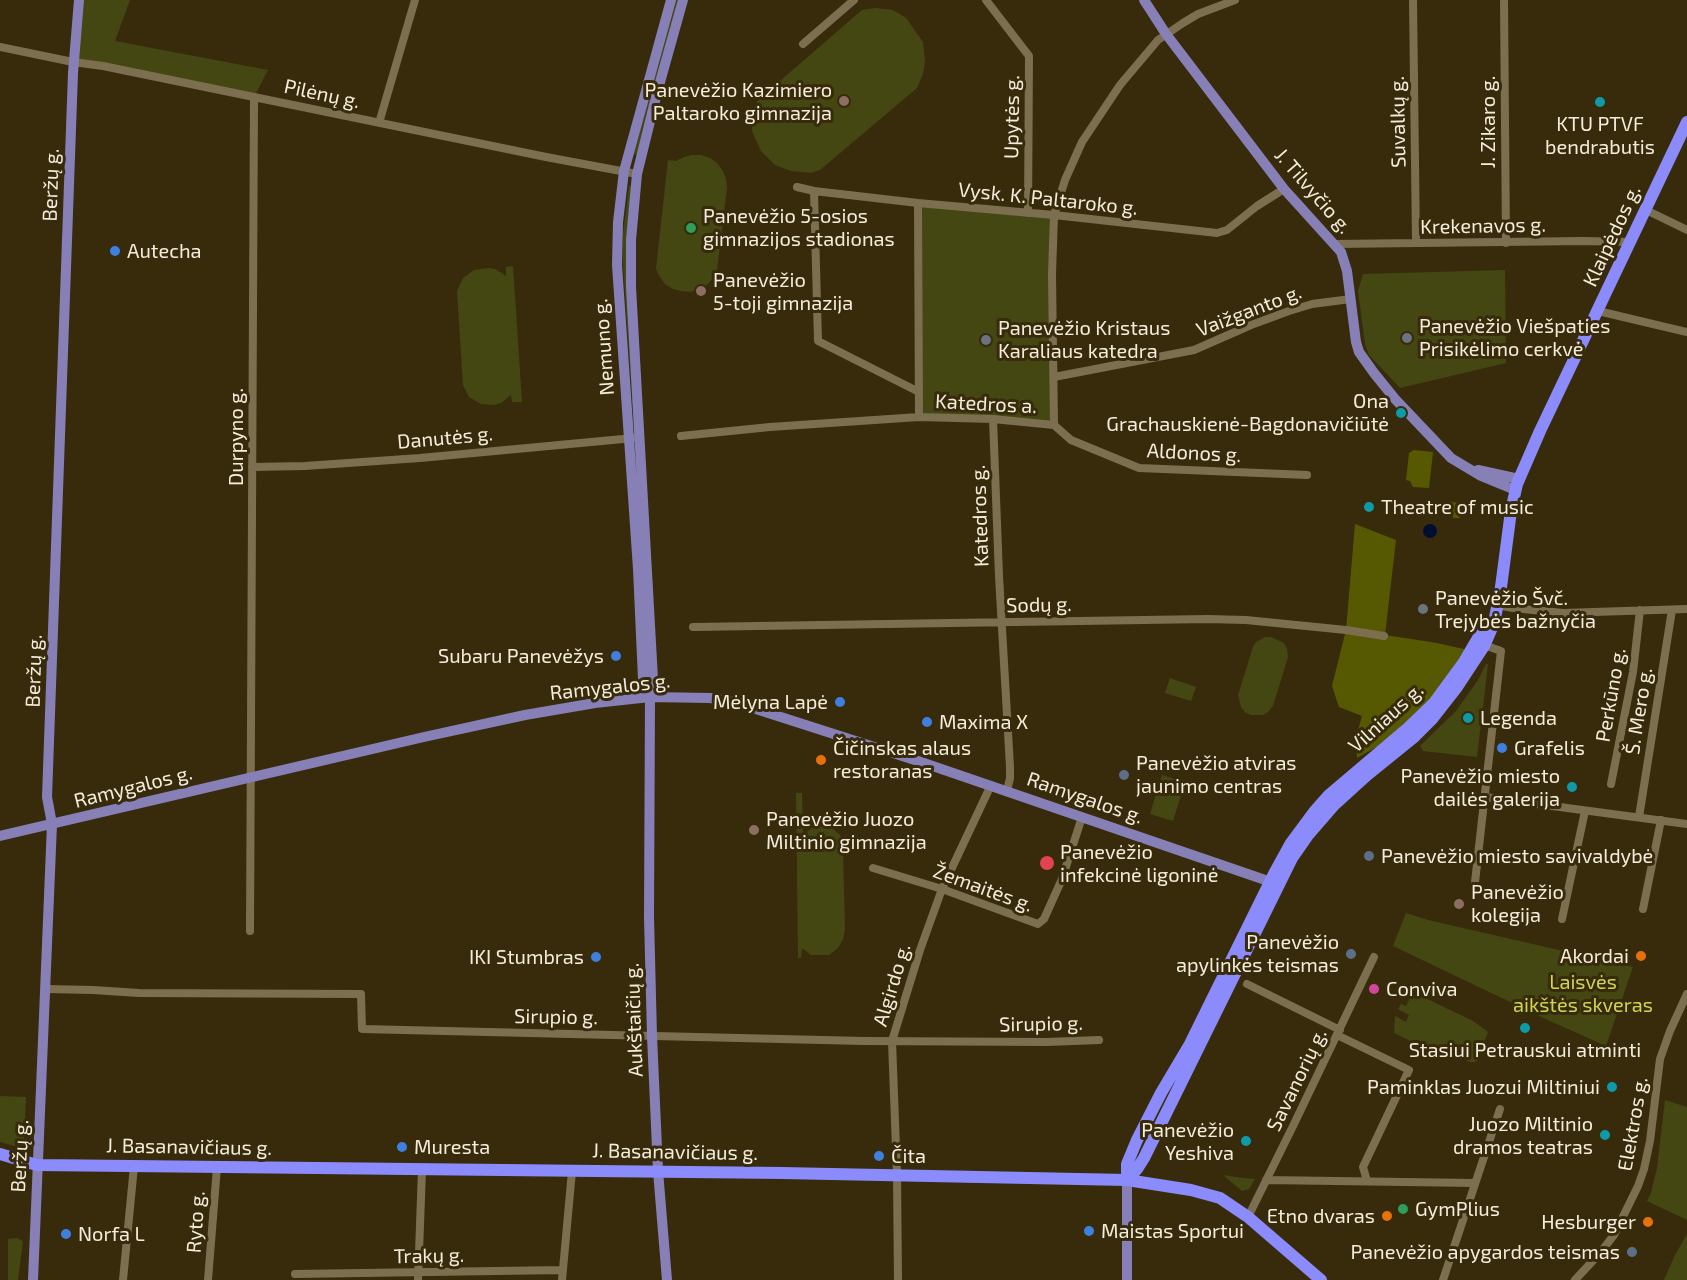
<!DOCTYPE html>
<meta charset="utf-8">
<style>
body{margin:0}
canvas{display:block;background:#372b0c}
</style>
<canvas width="1687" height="1280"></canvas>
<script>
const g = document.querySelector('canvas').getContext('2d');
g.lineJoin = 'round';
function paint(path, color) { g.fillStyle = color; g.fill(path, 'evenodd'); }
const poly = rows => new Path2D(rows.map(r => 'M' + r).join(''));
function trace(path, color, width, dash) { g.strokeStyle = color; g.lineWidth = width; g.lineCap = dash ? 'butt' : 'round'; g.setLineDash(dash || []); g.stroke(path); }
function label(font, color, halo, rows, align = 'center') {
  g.font = font + ' "Exo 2",sans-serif'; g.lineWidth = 6; g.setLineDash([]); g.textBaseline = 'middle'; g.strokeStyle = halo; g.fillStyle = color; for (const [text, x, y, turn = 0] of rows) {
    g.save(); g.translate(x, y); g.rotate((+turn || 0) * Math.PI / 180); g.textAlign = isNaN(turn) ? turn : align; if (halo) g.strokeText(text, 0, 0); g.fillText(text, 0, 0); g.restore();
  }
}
const green = poly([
 [79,0,130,0,115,41,268,70,254,97,73,62],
 [675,0,679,0,637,155,634,154],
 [875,8,893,10,906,18,923,42,925,61,923,74,917,88,820,170,811,173,791,171,775,165,761,151,752,131,752,111,758,100,862,10],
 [692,155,701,155,710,158,717,163,723,171,726,179,727,188,717,270,713,278,707,285,699,289,690,292,681,291,673,289,665,284,660,277,656,269,668,160,676,161,684,157],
 [629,186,632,186,634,430,623,264,623,234],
 [918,203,1054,215,1054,425,919,417],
 [513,266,522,402,512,402,511,395,501,403,494,405,481,404,469,397,463,385,457,291,463,278,474,270,488,268,495,269,506,276,506,267],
 [1505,270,1506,363,1400,388,1369,355,1365,344,1358,291,1363,274],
 [1265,637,1271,637,1284,643,1287,649,1288,657,1273,706,1268,712,1263,715,1251,715,1246,713,1241,707,1238,695,1253,647,1256,642],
 [1486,664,1488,664,1477,757,1423,751,1420,746,1456,711,1478,680],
 [1170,678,1196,687,1191,701,1165,693],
 [1162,775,1185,782,1173,821,1150,814],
 [796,793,802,793,803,835,812,828,822,825,832,828,841,836,843,853,845,929,843,939,838,948,829,955,811,955,802,948,801,958,798,958],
 [1406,913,1428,920,1633,967,1606,1046,1550,1021,1393,946],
 [1411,996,1421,996,1473,1021,1488,1032,1477,1061,1474,1062,1470,1062,1446,1051,1440,1051,1435,1053,1394,1033,1395,1016,1406,1022,1409,1015,1398,1009,1401,1004,1406,1006],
 [0,1096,26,1097,24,1142,22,1145,14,1146,0,1142],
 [1665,1100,1687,1107,1687,1220,1647,1201,1651,1193,1657,1168],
 [1223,1175,1243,1178,1255,1179,1249,1189,1242,1191],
 [1687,1234,1687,1280,1664,1280,1675,1255],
 [16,1238,23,1241,18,1280,8,1280,8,1239]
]);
const forest = poly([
 [1414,450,1433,452,1429,488,1413,487,1410,481,1406,480,1409,453],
 [1447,501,1471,505,1470,508,1459,518,1453,518,1453,516,1449,513,1450,507,1447,505],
 [1355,524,1396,540,1385,635,1437,643,1468,650,1432,699,1382,744,1357,758,1356,737,1362,716,1339,707,1332,686,1346,630]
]);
const water = poly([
 '1423 531a7 7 0 1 1 14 0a7 7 0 1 1-14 0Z'
]);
const minor = poly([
 [986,0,1029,56,1028,213],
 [1413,0,1416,243],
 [1504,0,1506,243],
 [803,44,854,0],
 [0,47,73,62,103,66,546,157,637,174],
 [379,123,415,0],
 [797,187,814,191,918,203,1054,215,1217,233,1227,230,1257,206,1284,189],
 [814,191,818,341,919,392],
 [918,203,919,417],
 [1646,210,1687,230],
 [1335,244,1583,241,1631,242],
 [1598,311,1687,332],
 [1054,377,1194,350,1251,325,1289,311,1312,304,1351,299],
 [993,419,999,576,1010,767,1010,778,1007,791],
 [1054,425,1052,274,1054,215,1065,180,1082,142,1120,85,1158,40,1183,23,1198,14,1235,0],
 [1054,425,1071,440,1139,468,1307,475],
 [681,436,770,427,919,417,993,419,1054,425],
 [252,467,305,466,420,458,634,438],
 [1497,605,1513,608,1563,613,1687,609],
 [693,627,1208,619,1246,620,1346,630,1384,636],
 [1611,784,1633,672,1640,610],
 [1485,797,1687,824],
 [1639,817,1672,610],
 [873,868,942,889,1038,924,1044,919,1062,879,1082,817],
 [1474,891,1501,651,1481,644],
 [1643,909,1661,820],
 [1562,919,1585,811],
 [250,931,254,97],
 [1247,984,1340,1030],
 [46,989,93,990,139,993,361,994,362,1029,864,1041,1047,1042,1099,1040],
 [1337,1035,1409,1070,1363,1167,1367,1181],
 [1266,1180,1475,1183],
 [1248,1217,1294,1124,1374,957],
 [295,1274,563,1270],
 [123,1280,134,1166],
 [208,1280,217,1167],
 [418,1280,422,1170],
 [562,1280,572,1171],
 [898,1280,897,1175,892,1041,920,950,942,889,991,785],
 [1443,1280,1500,1109],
 [1575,1280,1600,1253,1614,1235,1638,1186,1644,1169,1650,1141,1660,1059,1670,1031,1687,994]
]);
const major = poly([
 [1144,0,1166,34,1284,189,1341,252,1347,271,1356,342,1359,352,1374,373,1395,399,1451,458,1481,476,1515,490],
 [1478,470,1519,479],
 [650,696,643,679,638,569,617,265,618,222,624,171,671,0],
 [0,836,424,737,525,715,595,703,650,697,710,698,734,702,921,762,1277,884],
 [33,1280,52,824,47,797,73,73,79,0],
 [667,1280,658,1171,652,1036,649,917,650,697,653,679,631,287,631,240,637,174,657,93,683,0],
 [1127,1280,1127,1180]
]);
const highway = poly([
 [0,1154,37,1165,782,1173,1127,1180,1191,1190,1220,1198,1248,1217,1321,1280],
 [1127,1180,1137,1169,1144,1158,1292,858,1308,835,1334,805,1367,775,1414,737,1432,719,1457,687,1484,646,1494,623,1501,587,1511,511,1517,484,1540,431,1687,122],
 [1127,1180,1127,1164,1137,1140,1161,1093,1190,1044,1274,874,1291,843,1314,812,1329,795,1408,728,1434,703,1464,662,1485,626]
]);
const markers = [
 [844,101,6,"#8d6e63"],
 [1600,102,6,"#0f9aa8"],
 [691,228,6,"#2e9e5b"],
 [115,251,6,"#3f7fe0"],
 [701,291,6,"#8d6e63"],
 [1407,338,6,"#6b7280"],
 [986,340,6,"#6b7280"],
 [1401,413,6,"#0f9aa8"],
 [1369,507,6,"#0f9aa8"],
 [1423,609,6,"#6b7280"],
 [616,656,6,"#3f7fe0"],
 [840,702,6,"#3f7fe0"],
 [1468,718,6,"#0f9aa8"],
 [927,722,6,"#3f7fe0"],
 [1502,748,6,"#3f7fe0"],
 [821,760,6,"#e8710a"],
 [1124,775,6,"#5c6f8a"],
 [1572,787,6,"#0f9aa8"],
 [754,830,6,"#8d6e63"],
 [1369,856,6,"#5c6f8a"],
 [1047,863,8,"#e0444e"],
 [1459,904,6,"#8d6e63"],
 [1351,954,6,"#5c6f8a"],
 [1641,956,6,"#e8710a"],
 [596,957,6,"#3f7fe0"],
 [1374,989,6,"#d1479c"],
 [1525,1028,6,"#0f9aa8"],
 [1612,1087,6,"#0f9aa8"],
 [1605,1135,6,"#0f9aa8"],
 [1246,1141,6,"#0f9aa8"],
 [402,1147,6,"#3f7fe0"],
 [879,1156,6,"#3f7fe0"],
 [1403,1209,6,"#2e9e5b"],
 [1387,1216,6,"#e8710a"],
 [1648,1222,6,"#e8710a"],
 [1089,1231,6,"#3f7fe0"],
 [66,1234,6,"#3f7fe0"],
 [1632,1252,6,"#5c6f8a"]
];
const poiNames = [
 ["Panevėžio Kazimiero",832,90,"right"],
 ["Paltaroko gimnazija",832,113,"right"],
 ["KTU PTVF",1600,124,"center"],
 ["bendrabutis",1600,147,"center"],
 ["Panevėžio 5-osios",703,216],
 ["gimnazijos stadionas",703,239],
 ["Autecha",127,251],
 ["Panevėžio",713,280],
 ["5-toji gimnazija",713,303],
 ["Panevėžio Viešpaties",1419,326],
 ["Prisikėlimo cerkvė",1419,349],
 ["Panevėžio Kristaus",998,328],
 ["Karaliaus katedra",998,351],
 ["Ona",1389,401,"right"],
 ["Grachauskienė-Bagdonavičiūtė",1389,424,"right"],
 ["Theatre of music",1381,507],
 ["Panevėžio Švč.",1435,598],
 ["Trejybės bažnyčia",1435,621],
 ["Subaru Panevėžys",604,656,"right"],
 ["Mėlyna Lapė",828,702,"right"],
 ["Legenda",1480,718],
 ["Maxima X",939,722],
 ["Čičinskas alaus",833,748],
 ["restoranas",833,771],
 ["Grafelis",1514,748],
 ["Panevėžio atviras",1136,763],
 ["jaunimo centras",1136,786],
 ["Panevėžio miesto",1560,776,"right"],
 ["dailės galerija",1560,799,"right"],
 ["Panevėžio Juozo",766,819],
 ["Miltinio gimnazija",766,842],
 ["Panevėžio",1060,852],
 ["infekcinė ligoninė",1060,875],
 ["Panevėžio miesto savivaldybė",1381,856],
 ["Panevėžio",1471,892],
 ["kolegija",1471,915],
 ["Panevėžio",1339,942,"right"],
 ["apylinkės teismas",1339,965,"right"],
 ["Akordai",1629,956,"right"],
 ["IKI Stumbras",584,957,"right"],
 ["Conviva",1386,989],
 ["Stasiui Petrauskui atminti",1525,1050,"center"],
 ["Paminklas Juozui Miltiniui",1600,1087,"right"],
 ["Juozo Miltinio",1593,1124,"right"],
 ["dramos teatras",1593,1147,"right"],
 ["Panevėžio",1234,1130,"right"],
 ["Yeshiva",1234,1153,"right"],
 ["Muresta",414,1147],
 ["Čita",891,1156],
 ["GymPlius",1415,1209],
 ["Etno dvaras",1375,1216,"right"],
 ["Hesburger",1636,1222,"right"],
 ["Maistas Sportui",1101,1231],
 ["Norfa L",78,1234],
 ["Panevėžio apygardos teismas",1620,1252,"right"]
];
const streetNames = [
 ["Pilėnų g.",322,94,12],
 ["Upytės g.",1012,117,-89],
 ["Suvalkų g.",1398,122,-91],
 ["J. Zikaro g.",1488,122,-90],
 ["Beržų g.",51,185,-88],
 ["J. Tilvyčio g.",1313,191,49],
 ["Vysk. K. Paltaroko g.",1048,199,6],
 ["Krekenavos g.",1483,226,-1],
 ["Klaipėdos g.",1612,236,-65],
 ["Vaižganto g.",1249,311,-21],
 ["Nemuno g.",604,347,-94],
 ["Katedros a.",986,404,3],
 ["Durpyno g.",236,437,-90],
 ["Danutės g.",445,438,-5],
 ["Aldonos g.",1194,453,3],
 ["Katedros g.",980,516,-92],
 ["Sodų g.",1039,605,-1],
 ["Beržų g.",34,671,-88],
 ["Ramygalos g.",610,687,-6],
 ["Perkūno g.",1611,695,-80],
 ["Š. Mero g.",1639,711,-81],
 ["Vilniaus g.",1386,718,-42],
 ["Ramygalos g.",133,787,-14],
 ["Ramygalos g.",1085,798,19],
 ["Žemaitės g.",983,888,20],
 ["Algirdo g.",892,985,-73],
 ["Sirupio g.",556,1017,1],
 ["Aukštaičių g.",634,1020,-92],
 ["Sirupio g.",1041,1024,-1],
 ["Savanorių g.",1297,1080,-64],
 ["Elektros g.",1633,1124,-80],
 ["J. Basanavičiaus g.",189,1147,1],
 ["J. Basanavičiaus g.",675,1152,1],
 ["Beržų g.",20,1156,-87],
 ["Ryto g.",196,1222,-86],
 ["Trakų g.",429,1256,-1]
];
const parkNames = [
 ["Laisvės",1583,982],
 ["aikštės skveras",1583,1005]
];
paint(green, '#444712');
paint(forest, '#565901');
paint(water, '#000f30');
trace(minor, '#7c6f4f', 8);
trace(major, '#8680b7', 10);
trace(highway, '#8c8bfc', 12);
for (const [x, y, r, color] of markers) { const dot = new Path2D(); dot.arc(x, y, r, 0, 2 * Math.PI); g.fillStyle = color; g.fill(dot); trace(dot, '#372b0c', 2); }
label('20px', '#f4eddb', '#372b0c', poiNames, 'left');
label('20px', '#f4eddb', '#372b0c', streetNames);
label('20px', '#ced652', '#372b0c', parkNames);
</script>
